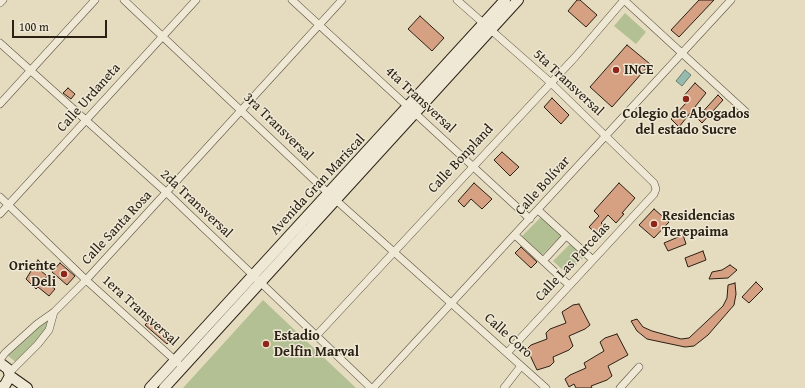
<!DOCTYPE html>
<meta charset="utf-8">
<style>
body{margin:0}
#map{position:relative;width:805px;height:388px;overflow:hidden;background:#e5dbbf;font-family:"Gentium Book Plus",serif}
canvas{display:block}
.scale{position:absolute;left:12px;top:20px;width:95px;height:18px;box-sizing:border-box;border:2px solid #2a2014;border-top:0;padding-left:5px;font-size:12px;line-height:14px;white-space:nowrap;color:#2a2014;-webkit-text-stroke:3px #eee8d5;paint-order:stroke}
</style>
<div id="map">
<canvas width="805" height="388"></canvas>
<div class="scale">100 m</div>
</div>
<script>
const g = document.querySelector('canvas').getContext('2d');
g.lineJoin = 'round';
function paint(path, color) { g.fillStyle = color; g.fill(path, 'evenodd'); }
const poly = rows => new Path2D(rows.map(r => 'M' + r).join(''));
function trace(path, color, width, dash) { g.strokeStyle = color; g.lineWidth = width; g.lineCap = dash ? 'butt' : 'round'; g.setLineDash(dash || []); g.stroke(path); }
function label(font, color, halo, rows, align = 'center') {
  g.font = font + ' "Gentium Book Plus",serif'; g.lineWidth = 3; g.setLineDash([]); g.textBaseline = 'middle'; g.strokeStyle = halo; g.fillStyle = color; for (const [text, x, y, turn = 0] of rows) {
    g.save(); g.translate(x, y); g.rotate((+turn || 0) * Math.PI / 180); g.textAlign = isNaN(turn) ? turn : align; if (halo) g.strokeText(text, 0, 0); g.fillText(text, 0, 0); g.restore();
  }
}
const green = poly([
 [625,13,646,32,636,44,614,26],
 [542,216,562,235,542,255,522,236],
 [570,244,584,257,567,274,553,261],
 [263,300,356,388,183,388],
 [46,321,50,324,18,364,6,354]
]);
const water = poly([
 [685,70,691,75,682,86,676,81,685,70]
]);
const building = poly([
 [577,0,580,0,597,15,586,27,568,11,577,0],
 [699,0,714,0,679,37,671,30,699,0],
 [420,16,444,38,432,51,408,29,420,16],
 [627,45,650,64,612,107,590,87,627,45],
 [695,83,706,93,679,127,671,119,687,102,682,98,695,83],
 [68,88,75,94,71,99,63,93,68,88],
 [718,95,723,100,702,123,697,118,718,95],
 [552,98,569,115,561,124,544,107,552,98],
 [502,152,519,167,510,176,494,160,502,152],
 [474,183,492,199,482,209,471,199,464,207,458,201,474,183],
 [619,183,635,198,622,213,624,214,616,223,608,215,601,223,608,229,601,238,589,227,599,216,594,211,619,183],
 [654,209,669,222,654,238,639,225,654,209],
 [683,235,686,244,668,251,664,243,683,235],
 [521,247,537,262,531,268,515,253,521,247],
 [703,251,706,260,688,267,685,258,703,251],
 [38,260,44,266,40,270,47,276,44,280,55,289,49,296,38,287,36,289,26,279,38,260],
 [60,263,75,276,67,285,52,272,60,263],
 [730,265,737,270,728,278,709,279,712,272,722,270,730,265],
 [756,282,763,289,749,303,742,297,756,282],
 [735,283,736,294,734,305,708,335,694,346,685,347,647,339,637,331,631,321,637,319,643,327,652,331,681,339,689,338,723,306,727,298,728,285,735,283],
 [579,304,590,325,585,329,569,336,573,346,569,350,553,357,554,362,550,366,537,370,527,349,531,345,547,339,546,333,550,329,566,323,562,312,573,305,579,304],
 [151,318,173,337,167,344,145,325,151,318],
 [617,334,628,355,608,366,612,376,607,380,591,386,592,388,576,388,574,384,569,387,565,379,570,375,586,368,584,363,604,351,600,342,605,338,617,334]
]);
const street = poly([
 [124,0,328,193,546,388],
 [292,0,530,219],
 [457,0,550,82,654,183,656,189,654,194,507,353],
 [624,0,746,112],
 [0,3,3,0],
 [0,43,167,193,371,388],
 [0,104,95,0],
 [0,197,86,280,178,363],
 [538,210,593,260],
 [0,214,196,0],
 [516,236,569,285],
 [543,261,566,236],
 [316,336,576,56,624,0],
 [0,360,5,353,37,324,54,312,86,280,342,0],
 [10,372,38,344,49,330,54,312],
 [373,388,731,0],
 [504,388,521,366],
 [620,388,639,367]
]);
const secondary = poly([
 [0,363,8,369,10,376,5,385,0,388],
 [10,376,27,388],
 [150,388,505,0],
 [164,388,518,0]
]);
const markers = [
 [616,70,4,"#8f2418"],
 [686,99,4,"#8f2418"],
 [654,224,4,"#8f2418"],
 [64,274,4,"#8f2418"],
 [266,344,4,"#8f2418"]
];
const poiNames = [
 ["INCE",624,70],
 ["Colegio de Abogados",686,114,"center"],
 ["del estado Sucre",686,130,"center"],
 ["Residencias",662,216],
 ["Terepaima",662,232],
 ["Oriente",56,266,"right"],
 ["Deli",56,282,"right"],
 ["Estadio",274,336],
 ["Delfin Marval",274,352]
];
const streetNames = [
 ["5ta Transversal",568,83,43],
 ["Calle Urdaneta",89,98,-48],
 ["4ta Transversal",420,100,43],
 ["3ra Transversal",278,127,44],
 ["Calle Bonpland",461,159,-47],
 ["Avenida Gran Mariscal",318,185,-47],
 ["Calle Bolívar",543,186,-48],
 ["2da Transversal",196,204,43],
 ["Calle Santa Rosa",117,228,-47],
 ["Calle Las Parcelas",573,262,-47],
 ["1era Transversal",140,311,42],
 ["Calle Coro",508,336,42]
];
paint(green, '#b3c093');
paint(water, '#96bbae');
trace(water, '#6b7d70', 1);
paint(building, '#d6a183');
trace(building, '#2a2014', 1);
trace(street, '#594f3f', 8);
trace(secondary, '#2a2014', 12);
trace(street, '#eee8d5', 7);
trace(secondary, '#eee8d5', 10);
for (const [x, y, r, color] of markers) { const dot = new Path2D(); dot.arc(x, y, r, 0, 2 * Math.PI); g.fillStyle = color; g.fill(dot); trace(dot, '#eee8d5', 1.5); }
label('bold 14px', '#2a2014', '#eee8d5', poiNames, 'left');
label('14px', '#2a2014', '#eee8d5', streetNames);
</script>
